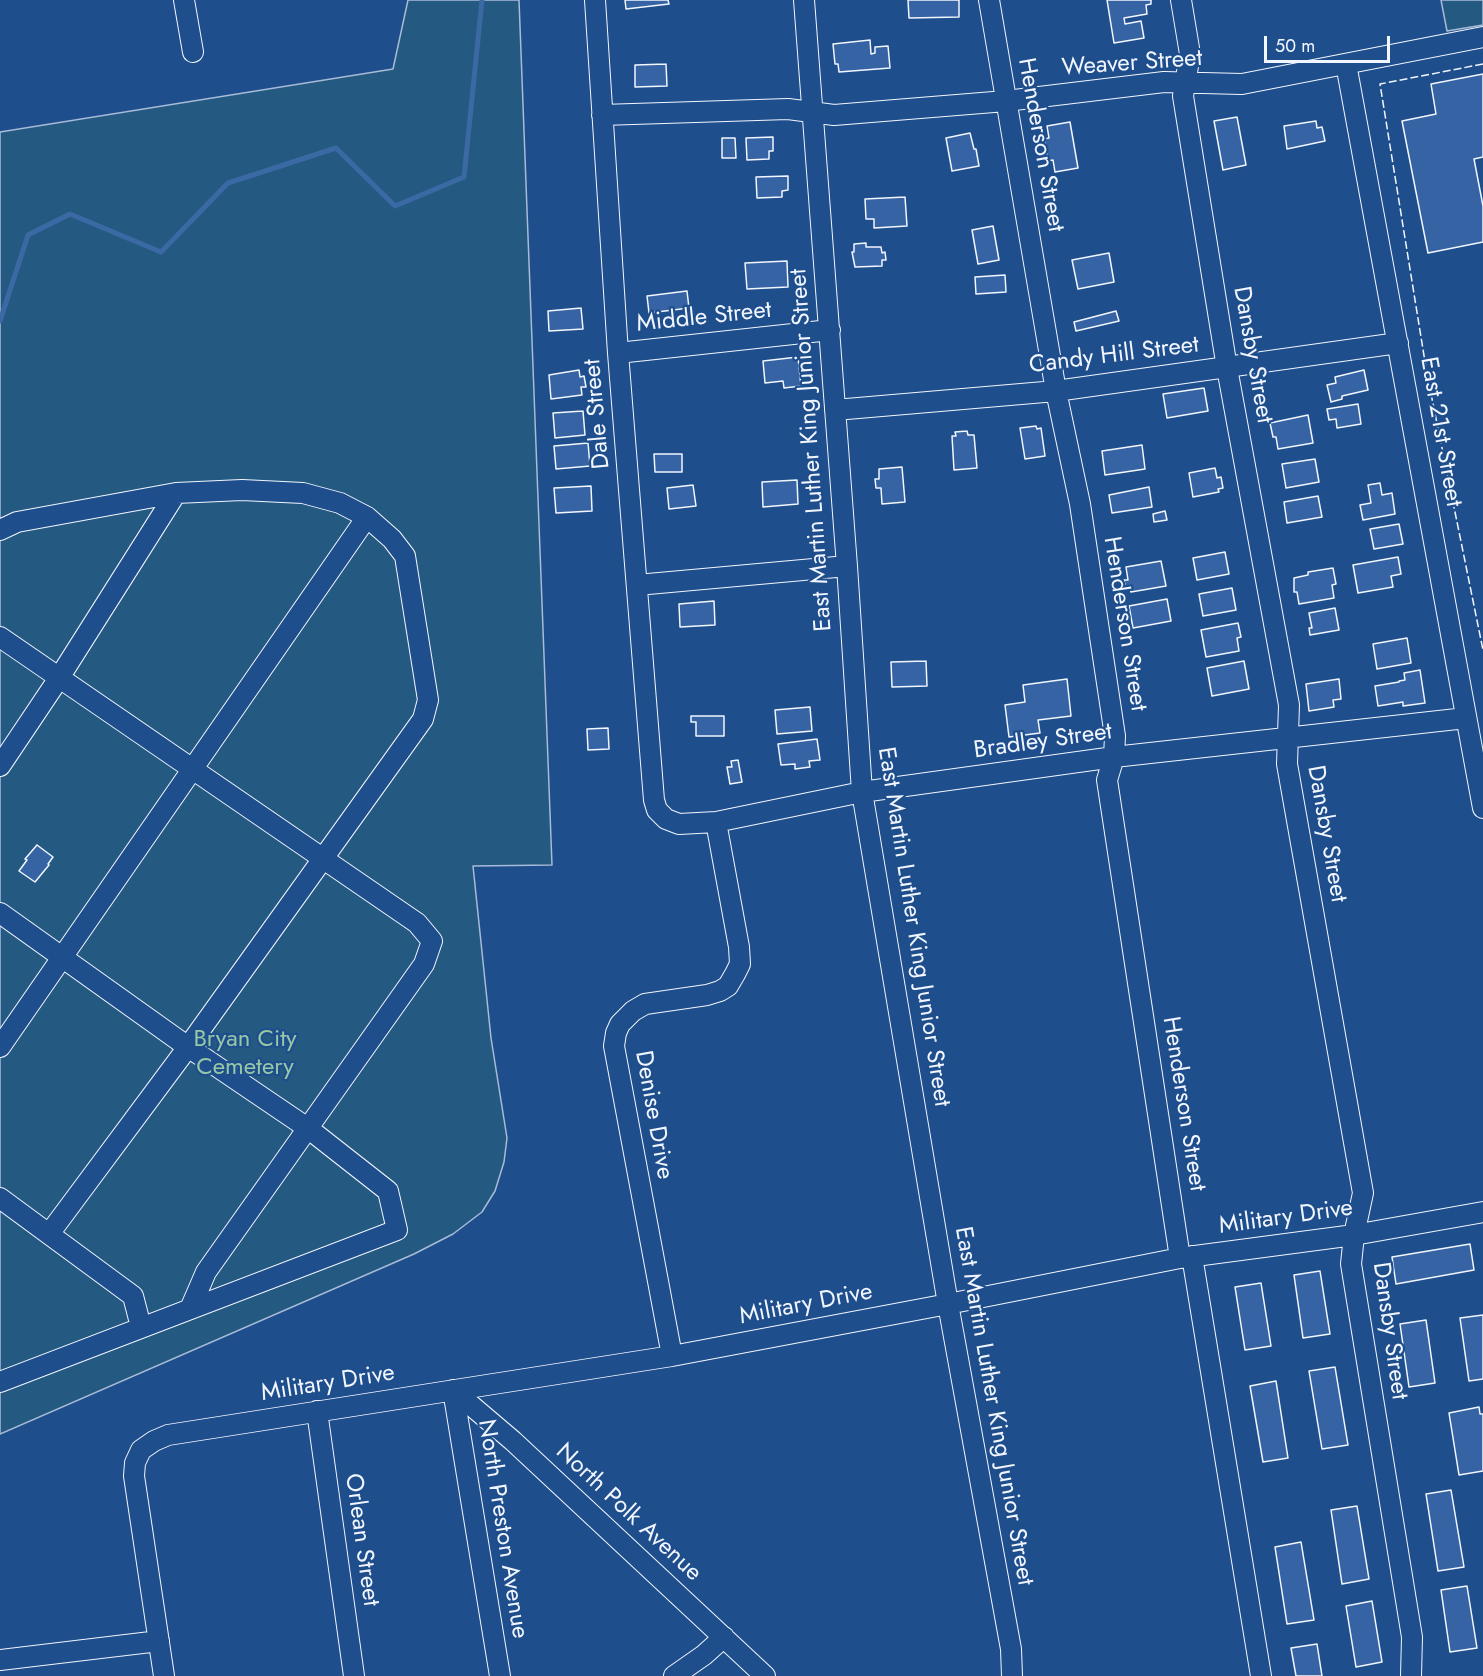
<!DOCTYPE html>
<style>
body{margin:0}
#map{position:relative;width:1483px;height:1676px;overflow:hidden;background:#1f4e8c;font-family:Jost,sans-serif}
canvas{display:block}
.scale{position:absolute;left:1264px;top:36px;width:126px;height:27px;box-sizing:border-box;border:3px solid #f2f6ff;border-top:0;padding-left:8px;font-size:18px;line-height:21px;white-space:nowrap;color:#f2f6ff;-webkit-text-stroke:4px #1f4e8c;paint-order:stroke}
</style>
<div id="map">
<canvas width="1483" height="1676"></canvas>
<div class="scale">50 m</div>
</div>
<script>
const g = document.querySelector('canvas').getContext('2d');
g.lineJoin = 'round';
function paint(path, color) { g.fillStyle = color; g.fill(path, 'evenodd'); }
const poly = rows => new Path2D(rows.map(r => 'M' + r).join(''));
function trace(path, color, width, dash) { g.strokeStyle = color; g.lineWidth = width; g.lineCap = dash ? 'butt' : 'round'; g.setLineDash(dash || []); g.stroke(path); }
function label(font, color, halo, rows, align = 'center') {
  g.font = font + ' Jost,sans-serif'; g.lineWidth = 4.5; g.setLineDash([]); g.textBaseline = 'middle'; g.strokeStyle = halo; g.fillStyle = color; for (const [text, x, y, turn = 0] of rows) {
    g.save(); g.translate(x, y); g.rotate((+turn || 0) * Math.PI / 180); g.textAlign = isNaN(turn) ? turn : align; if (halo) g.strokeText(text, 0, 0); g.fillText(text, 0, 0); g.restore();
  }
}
const green = poly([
 [408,0,519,0,552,865,473,866,491,1038,507,1138,504,1162,495,1191,482,1212,453,1234,414,1254,0,1434,0,132,393,69,408,0],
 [1441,0,1483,0,1483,25,1447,31,1441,0]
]);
const stream = poly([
 [0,321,28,235,70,214,161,252,228,183,336,148,395,206,464,177,482,0]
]);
const building = poly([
 [625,0,668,0,669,4,626,9,625,0],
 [908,0,959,0,959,17,909,18,908,0],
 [1107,0,1151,0,1151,4,1146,5,1147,14,1124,18,1125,24,1141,21,1144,38,1114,43,1107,0],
 [870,40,871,54,875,53,875,47,888,46,890,68,839,72,838,64,835,64,833,44,870,40],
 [666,64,667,86,635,87,635,65,666,64],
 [1483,74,1483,157,1474,159,1483,206,1483,242,1428,253,1402,121,1436,114,1431,84,1483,74],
 [1237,117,1246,165,1223,170,1214,121,1237,117],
 [1316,121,1317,128,1322,127,1325,141,1287,149,1284,126,1316,121],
 [1070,122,1078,168,1055,172,1053,160,1048,161,1044,139,1049,138,1047,126,1070,122],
 [970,133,974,149,976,149,979,166,952,171,946,138,970,133],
 [773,137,773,151,769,151,769,159,747,160,746,138,773,137],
 [722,138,735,138,736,158,722,158,722,138],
 [788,176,788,190,782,191,782,197,757,198,756,177,788,176],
 [905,197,907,226,874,228,874,219,866,219,865,199,905,197],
 [993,226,999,260,978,264,972,230,993,226],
 [866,243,866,247,881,247,882,253,885,252,886,260,882,260,882,266,855,267,852,252,854,252,854,244,866,243],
 [1109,253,1114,282,1078,289,1072,260,1109,253],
 [787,261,788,287,747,289,745,263,787,261],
 [1005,275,1006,292,976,294,975,277,1005,275],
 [687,291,689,308,649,313,647,296,687,291],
 [581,308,583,329,549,331,548,311,581,308],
 [1116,311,1119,321,1076,331,1074,322,1116,311],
 [798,357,801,386,784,388,783,381,765,383,763,361,798,357],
 [579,370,580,377,584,376,586,387,581,387,582,395,551,399,549,375,579,370],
 [1364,370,1368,390,1342,396,1342,399,1331,402,1327,385,1336,383,1335,377,1364,370],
 [1204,388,1208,411,1167,418,1163,394,1204,388],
 [1358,404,1361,424,1337,428,1336,419,1329,420,1327,409,1358,404],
 [583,411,585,435,555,438,553,413,583,411],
 [1308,415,1313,443,1278,449,1276,437,1273,437,1270,423,1308,415],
 [1036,426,1037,429,1041,428,1045,456,1025,459,1020,428,1036,426],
 [967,431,968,435,974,435,977,468,954,470,952,436,956,436,955,432,967,431],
 [588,443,590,466,556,469,554,446,588,443],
 [1142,445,1145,469,1105,475,1102,451,1142,445],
 [654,454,682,454,682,472,655,472,654,454],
 [1315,459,1319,482,1286,488,1282,464,1315,459],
 [902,467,905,502,882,504,881,488,876,488,875,479,879,479,879,469,902,467],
 [1215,468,1217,478,1221,477,1223,488,1218,489,1219,492,1193,497,1189,473,1215,468],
 [797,480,798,504,763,507,762,482,797,480],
 [1380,483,1382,495,1392,493,1395,514,1363,520,1360,505,1371,503,1368,485,1380,483],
 [693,485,696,506,669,509,667,488,693,485],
 [591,486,592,511,556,513,554,488,591,486],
 [1149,487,1152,507,1112,513,1109,495,1149,487],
 [1318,496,1322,517,1287,523,1284,502,1318,496],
 [1165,511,1167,520,1154,522,1153,514,1165,511],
 [1399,524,1403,544,1374,549,1370,529,1399,524],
 [1225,552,1229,574,1197,580,1193,558,1225,552],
 [1398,557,1401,574,1391,576,1393,587,1358,593,1353,565,1398,557],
 [1161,561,1166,586,1131,592,1130,589,1126,590,1124,580,1128,580,1126,567,1161,561],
 [1333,568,1336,584,1332,585,1334,598,1299,604,1297,592,1294,592,1294,578,1308,575,1308,572,1333,568],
 [1232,588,1236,610,1203,616,1199,594,1232,588],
 [1167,599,1171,621,1133,628,1129,606,1167,599],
 [714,601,715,625,680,627,679,604,714,601],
 [1335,608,1339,630,1310,635,1309,628,1312,628,1309,613,1335,608],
 [1238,623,1241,637,1237,638,1239,651,1206,657,1201,630,1238,623],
 [1407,638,1411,663,1377,669,1373,644,1407,638],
 [926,661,927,686,892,687,891,662,926,661],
 [1244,661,1249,689,1212,696,1207,668,1244,661],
 [1420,670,1425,703,1403,706,1403,702,1378,706,1375,686,1399,682,1399,681,1405,680,1404,673,1420,670],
 [1067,679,1071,716,1038,720,1040,733,1009,737,1005,705,1025,702,1023,685,1067,679],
 [1339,679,1341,699,1333,700,1334,707,1309,711,1306,684,1339,679],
 [810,707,812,731,777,734,775,710,810,707],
 [691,716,724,716,724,736,696,736,696,722,691,722,691,716],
 [608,728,609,749,588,750,587,729,608,728],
 [817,739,820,760,809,761,810,767,795,769,795,764,781,765,778,744,817,739],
 [738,760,742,782,730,784,727,767,732,767,731,761,738,760],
 [37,845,53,857,48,864,49,865,35,882,19,871,27,860,25,859,37,845],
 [1470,1244,1474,1270,1396,1284,1392,1257,1470,1244],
 [1320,1271,1330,1334,1303,1338,1294,1275,1320,1271],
 [1261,1283,1271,1346,1245,1350,1235,1287,1261,1283],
 [1483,1315,1483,1379,1469,1381,1460,1318,1483,1315],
 [1426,1320,1435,1383,1409,1387,1400,1324,1426,1320],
 [1335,1367,1348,1445,1322,1449,1309,1371,1335,1367],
 [1276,1381,1288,1458,1263,1462,1250,1386,1276,1381],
 [1479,1407,1480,1414,1483,1414,1483,1471,1459,1475,1449,1413,1479,1407],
 [1451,1490,1464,1567,1438,1571,1426,1494,1451,1490],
 [1357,1506,1369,1579,1342,1584,1331,1510,1357,1506],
 [1301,1542,1314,1620,1287,1624,1275,1547,1301,1542],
 [1467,1586,1477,1648,1450,1652,1441,1590,1467,1586],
 [1372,1601,1382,1662,1356,1667,1346,1606,1372,1601],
 [1317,1644,1322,1676,1296,1676,1291,1648,1317,1644]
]);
const minor = poly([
 [184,0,193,52],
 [595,0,618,353,654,800,657,810,666,819,679,824,716,822,862,792,1114,757,1466,718],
 [804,0,847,566,862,792,948,1304,1011,1649,1012,1676],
 [989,0,1056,391,1080,504,1115,736,1114,757,1107,780,1180,1258],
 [1181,0,1190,54,1183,96,1227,368,1289,705,1287,764,1363,1193,1354,1235,1351,1264,1412,1637,1411,1676],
 [1346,64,1483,808],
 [602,115,788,109,834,115,1006,101,1164,82,1242,84,1483,37],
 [618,353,830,330],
 [835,410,1056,391,1398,343],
 [0,530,17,522,176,493,242,490,303,493,340,503,367,517,392,539,405,556,428,700,423,719,188,1047,49,1234],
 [637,585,847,566],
 [0,637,417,923,432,941,424,964,206,1272,190,1309],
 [0,766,59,678,176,493],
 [0,913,188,1047,309,1129,388,1191,397,1230,0,1382],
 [0,1047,367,517],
 [0,1198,133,1296,141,1327],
 [1192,1256,1261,1676],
 [672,1356,614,1046,616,1033,620,1024,633,1011,645,1004,707,995,720,991,728,986,735,974,740,964,739,947,716,822],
 [453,1390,513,1441,765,1676],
 [453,1390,500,1676],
 [317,1411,354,1676],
 [0,1660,159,1641],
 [164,1676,134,1476,135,1463,141,1450,154,1441,168,1435,672,1356,948,1304,1180,1258,1354,1235,1483,1212],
 [674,1676,704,1655,724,1637]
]);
const fence = poly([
 [1483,64,1380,84,1427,374,1483,650]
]);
const streetNames = [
 ["Weaver Street",1132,64,-4],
 ["Henderson Street",1040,145,80],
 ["Middle Street",704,318,-6],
 ["Dansby Street",1252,355,80],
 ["Candy Hill Street",1114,356,-7],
 ["Dale Street",598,414,-95],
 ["East 21st Street",1440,432,80],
 ["East Martin Luther King Junior Street",812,450,-94],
 ["Henderson Street",1124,624,81],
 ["Bradley Street",1043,742,-8],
 ["Dansby Street",1326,834,80],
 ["East Martin Luther King Junior Street",913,927,81],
 ["Henderson Street",1183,1104,81],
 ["Denise Drive",653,1115,80],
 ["Military Drive",1286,1218,-8],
 ["Military Drive",806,1305,-11],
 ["Dansby Street",1389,1331,82],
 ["Military Drive",328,1384,-9],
 ["East Martin Luther King Junior Street",993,1406,80],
 ["North Polk Avenue",628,1513,43],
 ["North Preston Avenue",502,1529,81],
 ["Orlean Street",361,1540,82]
];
const parkNames = [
 ["Bryan City",245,1040],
 ["Cemetery",245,1068]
];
paint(green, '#245a82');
trace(green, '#a8bbd7', 1.5);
trace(stream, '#3b69a3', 5);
paint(building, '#3563a3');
trace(building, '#f2f6ff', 1.5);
trace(minor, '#f2f6ff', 22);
trace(minor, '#1f4e8c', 20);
trace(fence, '#f2f6ff', 1.5, [8, 3]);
label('24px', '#f2f6ff', '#1f4e8c', streetNames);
label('24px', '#97c8a6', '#1f4e8c', parkNames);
</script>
